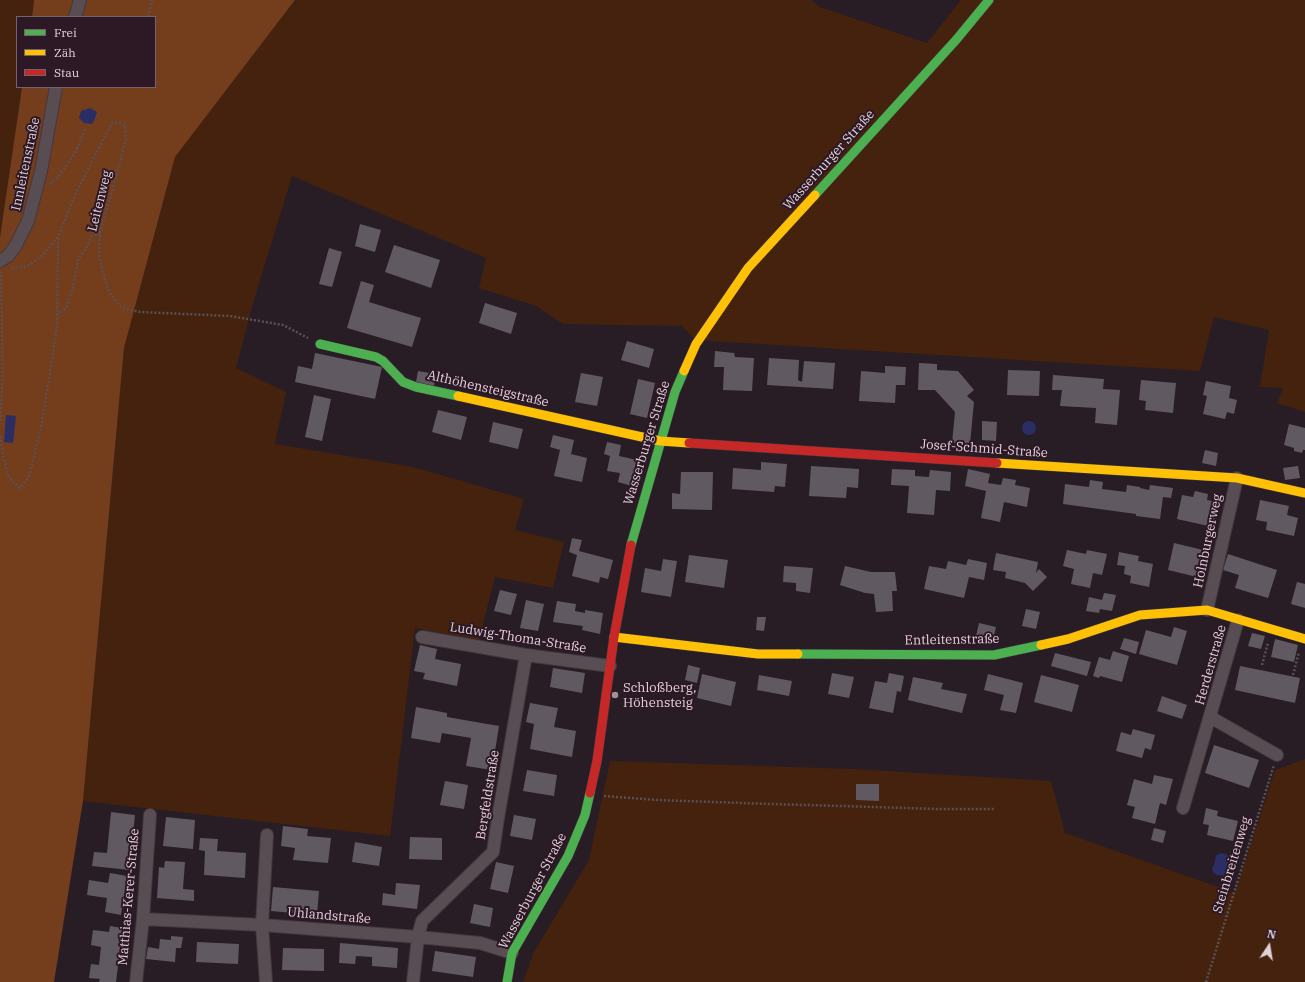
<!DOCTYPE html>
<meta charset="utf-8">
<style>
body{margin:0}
#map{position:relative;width:1305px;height:982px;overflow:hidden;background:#281d24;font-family:"IBM Plex Serif",serif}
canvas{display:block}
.legend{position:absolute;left:16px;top:16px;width:140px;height:72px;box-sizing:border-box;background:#2d1825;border:1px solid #75626d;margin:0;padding:5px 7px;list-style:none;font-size:12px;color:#e0d1d9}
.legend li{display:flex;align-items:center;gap:8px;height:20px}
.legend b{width:20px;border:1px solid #75626d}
.north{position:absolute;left:1249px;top:926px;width:40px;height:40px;-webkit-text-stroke:3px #2d1825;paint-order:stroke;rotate:12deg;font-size:11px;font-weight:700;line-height:16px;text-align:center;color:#e0d1d9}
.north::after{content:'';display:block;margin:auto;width:14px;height:18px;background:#e0d1d9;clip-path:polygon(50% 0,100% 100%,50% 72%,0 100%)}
</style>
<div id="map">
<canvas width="1305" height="982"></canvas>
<ul class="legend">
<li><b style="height:5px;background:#4caf50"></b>Frei</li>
<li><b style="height:5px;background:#ffc107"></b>Zäh</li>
<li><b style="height:5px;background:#c62828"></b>Stau</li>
</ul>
<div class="north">N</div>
</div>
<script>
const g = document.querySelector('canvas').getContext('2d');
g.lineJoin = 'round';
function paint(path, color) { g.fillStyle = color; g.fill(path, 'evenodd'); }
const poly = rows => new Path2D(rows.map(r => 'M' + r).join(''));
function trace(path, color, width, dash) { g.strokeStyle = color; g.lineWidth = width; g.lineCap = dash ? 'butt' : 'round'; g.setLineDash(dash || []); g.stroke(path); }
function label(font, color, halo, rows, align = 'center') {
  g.font = font + ' "IBM Plex Serif",serif'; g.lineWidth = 4; g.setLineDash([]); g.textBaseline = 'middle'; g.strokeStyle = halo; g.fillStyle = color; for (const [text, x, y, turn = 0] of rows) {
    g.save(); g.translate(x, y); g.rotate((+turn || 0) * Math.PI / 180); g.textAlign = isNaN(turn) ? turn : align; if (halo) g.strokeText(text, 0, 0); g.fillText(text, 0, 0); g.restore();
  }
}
const green = poly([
 [0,0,34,0,32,17,17,17,17,87,22,87,0,237],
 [295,0,811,0,820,7,927,43,961,0,1305,0,1305,412,1277,403,1283,388,1260,387,1269,330,1214,317,1200,371,695,340,682,326,563,324,536,306,479,288,486,258,292,176,253,303,236,368,286,392,275,444,413,467,524,499,515,530,564,542,553,588,495,577,479,640,415,628,390,836,83,801,124,348,175,157],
 [1305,759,1305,982,523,982,533,954,589,860,610,761,853,769,1051,781,1065,833,1235,893,1275,770]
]);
const forest = poly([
 [34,0,295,0,175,157,124,348,83,801,54,982,0,982,0,237,22,87,155,87,155,17,32,17]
]);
const water = poly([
 [90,108,97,112,94,121,92,124,84,123,79,118,81,111],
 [6,415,16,416,13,443,4,442],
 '1022 428a7 7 0 1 1 14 0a7 7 0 1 1-14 0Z',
 [1220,853,1226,854,1230,858,1231,862,1225,876,1217,875,1213,872,1212,868,1214,865,1216,856]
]);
const building = poly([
 [360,224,381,230,375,252,355,246],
 [394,245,440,260,431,288,385,272],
 [329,248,342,252,332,287,319,284],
 [361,281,374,285,369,302,421,318,412,347,347,328],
 [485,303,517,313,511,334,479,323],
 [627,341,654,349,649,368,621,360],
 [715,351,734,353,735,357,754,358,752,391,723,390,724,367,714,367],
 [315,353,382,367,375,399,295,382,298,366,312,369],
 [769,358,799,360,798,380,802,382,804,361,835,363,833,389,767,385],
 [919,363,937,364,937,370,958,371,974,390,967,396,974,402,970,444,952,443,955,412,935,390,918,390],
 [885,366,906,367,905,385,896,385,895,403,859,401,861,371,885,373],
 [1008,370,1040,371,1039,396,1007,395],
 [418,371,436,374,434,386,416,382],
 [581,373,603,377,597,406,575,402],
 [1053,375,1104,379,1103,389,1120,390,1117,425,1095,423,1096,408,1060,406,1062,390,1052,390],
 [638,379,655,383,647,418,630,414],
 [1141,380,1176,383,1173,413,1145,410,1146,401,1139,400],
 [1206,381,1231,386,1229,398,1237,400,1234,414,1227,412,1225,419,1203,414,1207,396,1203,395],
 [314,395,331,399,322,441,305,437],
 [438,410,467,417,461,440,432,432],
 [982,421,997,422,996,441,982,440],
 [493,422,523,429,518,449,489,442],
 [1289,424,1305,428,1305,450,1303,450,1302,453,1294,451,1294,448,1284,445],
 [553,435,574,440,571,454,587,458,582,482,554,476,560,450,550,447],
 [607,442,621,445,619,456,637,460,632,486,618,482,620,473,607,471,610,456,604,454],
 [1205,450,1218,453,1216,466,1202,463],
 [761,462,787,464,785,487,775,486,774,492,732,489,733,468,761,470],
 [811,466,859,469,858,488,847,487,846,498,809,496],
 [1298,466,1300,478,1285,480,1283,468],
 [892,469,915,470,915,476,929,477,930,470,951,472,950,491,936,490,934,515,907,513,909,486,891,485],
 [968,469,990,474,988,483,1001,485,1003,478,1016,480,1015,485,1030,488,1027,507,1004,502,1000,522,981,518,986,491,965,486],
 [681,472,713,472,712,510,672,509,672,493,680,494],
 [1090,480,1103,482,1102,489,1126,492,1127,485,1140,487,1140,488,1149,490,1150,485,1173,488,1171,498,1163,497,1160,519,1136,516,1136,514,1063,504,1065,484,1089,487],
 [1195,491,1208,494,1207,500,1218,502,1213,527,1177,519,1182,495,1193,497],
 [1260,500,1289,506,1287,515,1298,518,1294,536,1266,530,1267,522,1256,520],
 [572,538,582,540,579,551,613,560,608,579,600,577,599,583,572,576,577,555,569,552],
 [1174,543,1203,550,1197,577,1168,570],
 [1067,550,1086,554,1087,550,1107,554,1102,575,1093,573,1090,588,1071,584,1074,569,1063,566],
 [1119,552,1139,556,1138,561,1153,564,1149,587,1130,583,1131,576,1124,574,1125,566,1117,565],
 [996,553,1038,562,1036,573,1039,569,1047,577,1033,591,1025,583,1005,578,1006,572,993,570],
 [1228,554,1277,570,1268,598,1235,588,1239,575,1223,570],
 [689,555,728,560,724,588,685,582],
 [663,559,677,561,671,597,641,592,645,568,661,571],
 [968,559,987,563,984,580,969,577,964,598,924,589,929,566,946,569,948,561,966,565],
 [784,566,813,568,810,593,796,591,796,583,783,582],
 [845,566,871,572,895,572,897,591,892,591,893,611,876,612,874,594,865,593,840,585],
 [1297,582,1305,584,1305,608,1291,604],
 [500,590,517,594,511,615,494,611],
 [1104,593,1116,595,1112,611,1100,609,1099,613,1086,611,1089,597,1102,600],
 [526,600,544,604,538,631,520,628],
 [557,601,576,604,575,611,585,613,585,610,603,613,600,634,582,630,583,626,553,622],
 [1026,609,1040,612,1036,629,1022,626],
 [757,617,766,617,764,631,756,630],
 [979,623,996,627,993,640,976,636],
 [1174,627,1187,631,1177,665,1139,654,1146,630,1171,637],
 [1252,633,1265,636,1261,649,1248,646],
 [1124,638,1139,642,1136,654,1120,649],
 [1275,639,1298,645,1294,662,1271,657],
 [420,645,437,649,435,659,461,664,457,686,423,679,425,673,414,671],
 [1113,651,1129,656,1122,682,1100,676,1099,678,1093,676,1099,657,1110,660],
 [1055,653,1091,662,1087,676,1051,666],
 [688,665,700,668,697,683,685,680],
 [1240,666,1300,678,1295,703,1235,690],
 [553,668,585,673,582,693,550,687],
 [832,673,854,677,849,698,828,694],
 [889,673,904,676,901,692,897,691,893,713,869,708,875,681,887,683],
 [702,674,736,682,731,706,697,698],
 [988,674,1023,683,1016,713,1000,710,1004,695,984,690],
 [759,675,792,681,789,696,757,690],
 [1041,675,1079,685,1072,712,1034,702],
 [913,677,943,683,941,689,967,694,962,713,908,700],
 [1162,696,1187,705,1182,719,1157,711],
 [530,703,558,708,554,727,576,731,572,757,530,749,534,724,526,722],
 [416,707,447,713,447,717,499,726,492,770,466,766,471,738,442,733,440,743,411,738],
 [1133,729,1155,735,1151,750,1145,748,1142,758,1116,751,1121,732,1131,735],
 [1214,745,1259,760,1249,788,1205,773],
 [527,770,557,775,554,796,523,791],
 [1154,775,1173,779,1166,805,1160,803,1155,824,1132,818,1135,807,1127,805,1134,779,1152,784],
 [445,781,468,785,464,809,440,805],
 [856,784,879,784,879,801,856,800],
 [1206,808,1218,811,1217,816,1238,821,1233,841,1207,835,1209,825,1203,824],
 [111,812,135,815,129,870,92,866,94,852,107,853],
 [514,815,536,819,532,840,510,836],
 [166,817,195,820,193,849,163,846],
 [283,826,308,829,307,836,331,838,328,863,293,860,295,848,281,846],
 [1154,828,1166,831,1163,843,1151,840],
 [410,837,442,838,442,860,409,859],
 [200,838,218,839,217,851,246,853,245,878,204,875,205,851,199,850],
 [355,842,382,847,379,866,352,862],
 [165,861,185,862,183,889,194,890,194,901,157,898,159,867,164,868],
 [496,862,514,866,508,893,490,889],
 [110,873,127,876,121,915,105,912,107,898,87,895,89,880,108,883],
 [396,883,420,885,417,909,382,905,383,893,395,895],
 [273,887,319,891,317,915,271,911],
 [474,904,493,908,490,927,470,923],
 [110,926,123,928,116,982,99,982,100,979,89,978,91,964,99,965,101,947,91,945,93,930,109,932],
 [171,936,183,937,181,948,176,948,175,962,146,959,148,947,159,949,160,939,171,940],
 [197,942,239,944,238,964,196,962],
 [340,943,398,948,397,968,372,966,372,957,356,956,355,964,339,963],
 [283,948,324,949,324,971,282,970],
 [435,951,476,957,473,977,432,971]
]);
const path = poly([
 [148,17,152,0],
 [50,184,59,176,76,151,85,129],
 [12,267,13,268,27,266,41,257,58,237,75,195,106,134,112,123,119,122,125,125,126,139,114,185,100,232,99,256,104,277,109,292,122,308,140,312,230,316,283,325,308,338],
 [57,315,66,308,73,288,78,259,87,247,91,237,100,233],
 [0,421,3,376,1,272],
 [0,436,7,474,12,481,20,488,29,477,32,465,41,427,50,374,57,326,58,237],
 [1262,665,1268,643],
 [1293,675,1299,652],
 [604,796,657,800,770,804,842,806,936,809,994,809],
 [1206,982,1274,765]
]);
const street = poly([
 [75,17,80,0],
 [0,261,8,256,15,247,28,221,41,171,56,87],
 [1207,610,1237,478],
 [422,637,526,655,610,666],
 [1210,717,1277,755],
 [1183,808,1238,620],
 [143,919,262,925,418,937,480,943,512,953],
 [136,982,143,919,150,815],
 [266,982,262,925,267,835],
 [413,982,418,937,422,921,493,852,498,818,526,655]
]);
const fast = poly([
 [815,195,956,40,989,0],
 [320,344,376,357,383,361,403,382,416,387,458,396],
 [631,545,675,392,684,371],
 [798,654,994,655,1041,645],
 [507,982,512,953,568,856,585,815,590,793]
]);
const slow = poly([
 [684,371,696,344,748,268,815,195],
 [458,396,660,441,689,443],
 [997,463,1237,478,1305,493],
 [614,637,758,654,798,654],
 [1041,645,1068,639,1140,615,1207,610,1305,639]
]);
const jam = poly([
 [689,443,997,463],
 [590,793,597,761,614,637,631,545]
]);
const markers = [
 [615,695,4,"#a0929a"]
];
const streetNames = [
 ["Wasserburger Straße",829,160,-48],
 ["Innleitenstraße",26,164,-78],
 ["Leitenweg",100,201,-76],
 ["Althöhensteigstraße",488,389,13],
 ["Wasserburger Straße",647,443,-73],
 ["Josef-Schmid-Straße",984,449,4],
 ["Holnburgerweg",1208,541,-78],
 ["Ludwig-Thoma-Straße",518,638,9],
 ["Entleitenstraße",952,640,-1],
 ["Herderstraße",1211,665,-74],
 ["Bergfeldstraße",488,795,-81],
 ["Steinbreitenweg",1232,865,-73],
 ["Wasserburger Straße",533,891,-62],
 ["Matthias-Kerer-Straße",129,897,-85],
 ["Uhlandstraße",329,916,5]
];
const poiNames = [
 ["Schloßberg,",623,688],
 ["Höhensteig",623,703]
];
paint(green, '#45220e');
paint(forest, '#743d1c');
paint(water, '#2a2e64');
paint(building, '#615961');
trace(street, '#42383e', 14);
trace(fast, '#42383e', 10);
trace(slow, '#42383e', 10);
trace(jam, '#42383e', 10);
trace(path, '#5a5156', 2.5, [2, 2]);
trace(street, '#574d53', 12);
trace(fast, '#4caf50', 9);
trace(slow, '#ffc107', 9);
trace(jam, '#c62828', 9);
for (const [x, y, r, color] of markers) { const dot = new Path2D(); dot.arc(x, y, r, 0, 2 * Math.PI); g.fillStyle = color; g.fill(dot); trace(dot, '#2d1825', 1.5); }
label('13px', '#e0d1d9', '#2d1825', streetNames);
label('13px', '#e0d1d9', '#2d1825', poiNames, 'left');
</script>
